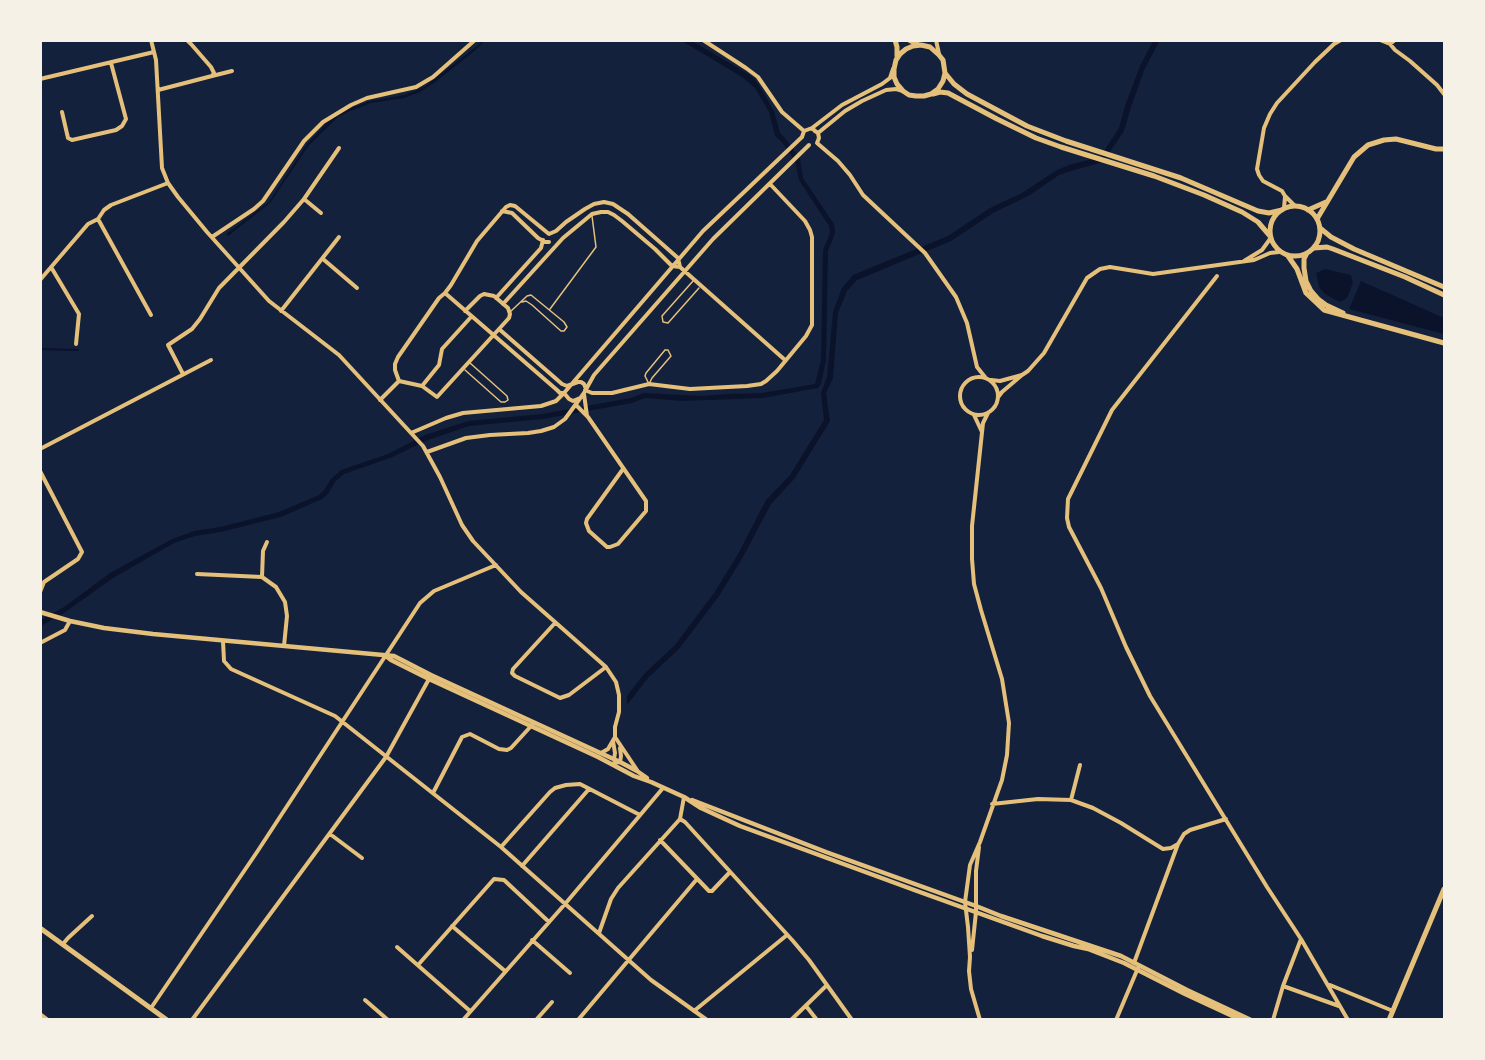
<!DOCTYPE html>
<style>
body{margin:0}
#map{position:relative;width:1485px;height:1060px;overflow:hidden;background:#14213d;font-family:Raleway,sans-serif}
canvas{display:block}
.frame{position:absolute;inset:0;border:42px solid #f6f1e7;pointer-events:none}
</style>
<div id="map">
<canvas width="1485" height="1060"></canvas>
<div class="frame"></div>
</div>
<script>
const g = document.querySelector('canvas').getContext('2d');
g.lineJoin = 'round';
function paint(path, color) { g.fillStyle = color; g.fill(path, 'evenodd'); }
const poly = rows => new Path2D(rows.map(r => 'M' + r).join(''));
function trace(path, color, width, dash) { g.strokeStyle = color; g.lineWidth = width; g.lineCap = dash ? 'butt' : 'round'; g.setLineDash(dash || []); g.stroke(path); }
const water = poly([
 [482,41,484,41,478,48,434,83,420,92,404,98,371,103,350,111,338,117,309,145,270,203,228,236,226,234,269,202,307,144,328,122,337,116,349,109,370,101,404,95,424,87,477,46],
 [682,41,692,41,745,72,753,77,759,85,774,111,780,133,785,138,800,159,803,178,834,224,835,233,828,251,826,360,821,384,818,388,763,398,682,401,645,398,632,403,543,419,469,426,428,440,390,458,344,474,335,482,328,494,322,499,281,517,221,532,195,536,174,543,113,578,64,613,41,626,40,620,64,607,110,573,172,539,194,531,220,527,279,512,319,495,324,490,331,479,341,470,388,454,425,435,468,421,542,414,631,398,644,393,702,396,728,394,762,393,815,384,821,360,823,250,830,233,829,226,799,180,795,161,781,141,775,136,769,112,755,88,742,77],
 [1153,41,1159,41,1157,46,1145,68,1131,107,1124,131,1103,162,1071,171,1059,175,1030,195,993,213,951,241,857,280,847,291,838,313,833,378,826,393,830,421,795,478,771,504,743,557,719,596,679,649,648,678,627,705,627,696,644,674,675,645,714,593,738,554,766,500,790,475,824,420,821,393,827,377,833,312,842,288,853,275,948,236,990,208,1022,193,1057,170,1069,165,1100,157,1119,128,1125,106,1140,66],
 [1325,269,1351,275,1353,283,1347,298,1340,302,1325,294,1319,287,1316,273],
 [1361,281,1444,318,1444,334,1349,309]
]);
const stream = poly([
 [40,349,78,350]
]);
const service = poly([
 [693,281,662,316,663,322,668,323,699,288],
 [550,309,596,247,592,216],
 [510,312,527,296,531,295,564,322,567,327,564,331,561,331,532,305,526,301,522,302],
 [665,350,668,350,671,356,652,378,649,384,645,376,646,373,665,350],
 [465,370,501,402,505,402,508,400,507,396,470,363]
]);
const minor = poly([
 [151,40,156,60,162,168,168,183,178,197,207,232,269,301,339,355,423,446,440,477,462,525,473,541,521,592,606,667,616,682,619,695,619,712,615,727,615,737,608,749,601,753],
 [703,40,746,68,758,77,782,112,804,131],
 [936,40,939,54],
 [1380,40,1390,44,1395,50,1410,61,1437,85,1444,94],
 [1390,44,1395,40],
 [212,76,232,71],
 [40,79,154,52],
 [158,90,212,76,214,73,211,67,191,44,187,40],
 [62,112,68,138,72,140,116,130,122,126,126,119,111,63],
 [812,128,842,105,882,84,890,78,893,69],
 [818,133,845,111,862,101,886,90,896,89,903,91],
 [817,143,838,161,850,175,863,195,925,253,956,297,967,323,977,367,985,377],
 [304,199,321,213],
 [1295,206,1285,196,1282,191,1263,181,1259,175,1257,169,1264,128,1270,114,1277,103,1315,62,1334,44,1341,40],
 [1284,208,1285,197],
 [502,211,512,213,538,238,545,242,549,242],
 [98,219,151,315],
 [212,237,254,209,263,201,304,141,323,122,351,105,367,98,416,87,433,77,475,40],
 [323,259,357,288],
 [1244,261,1262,250,1270,239],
 [51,267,79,314,76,344],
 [1217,276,1112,410,1068,499,1067,518,1069,527,1101,588,1126,647,1150,696,1267,887,1301,939,1348,1020],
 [40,280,88,224,98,219,104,210,111,205,168,183],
 [445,293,557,390,560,393,564,393,569,399,573,401,580,398],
 [496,298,541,248,543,240],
 [503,304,563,238,592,214,601,212,608,212,614,215,622,221,655,249,672,266,680,267,785,360],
 [281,311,339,237],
 [499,329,562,384,567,386,578,382,581,382,584,384,586,389],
 [183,374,168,345,192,329,200,319,219,288,284,222,304,199,339,148],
 [1022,375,1028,371,1044,353,1087,278,1100,269,1110,267,1153,274,1254,260,1270,253,1279,252],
 '960 396a19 19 0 1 1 38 0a19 19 0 1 1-38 0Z',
 [991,380,1000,381,1022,375,1002,392,999,396],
 [399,381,395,370,395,364,398,357,439,298,445,293,451,285,477,241,506,207,510,205,515,206,549,234,556,231,566,222,585,209,594,204,604,202,613,204,628,214,678,258,680,267],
 [399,381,422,386,437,397,499,329,509,318,510,314,508,308,494,296,484,294,480,296,465,311],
 [422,386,439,365,442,349,471,317],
 [585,390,592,393,612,393,649,384,690,389,747,386,761,384,766,381,777,371,806,336,812,325,812,237,810,230,805,221,770,184],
 [584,394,587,416],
 [380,400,399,381],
 [576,405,588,417,646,501,646,511,618,544,610,547,607,547,589,531,586,523,587,519,623,469],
 [974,415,982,432],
 [411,433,446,418,463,413,541,406,556,401,564,393,703,231,802,137,804,131,812,128,815,131,818,133,819,138,817,143],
 [40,449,211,360],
 [427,452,466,438,490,435,528,433,541,431,554,427,565,419,584,393,594,375,713,239,809,145],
 [40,471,82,552,78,559,44,582,40,592],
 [197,574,262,577,276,587,285,602,287,616,284,646],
 [262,577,263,551,267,542],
 [555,623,513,669,512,673,515,676,560,698,569,695,606,667],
 [223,641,224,661,231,669,335,716,501,847,651,980,707,1020],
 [40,643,65,630,70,621],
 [615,737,637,770],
 [613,741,615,753,614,759],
 [614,763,620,762,621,756,620,748],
 [433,793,462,737,470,734,499,749,507,750,511,748,532,725],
 [1071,800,1080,765],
 [992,804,1038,799,1071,800,1093,808,1121,823,1163,849,1171,848,1178,844],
 [680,819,685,822,793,941,809,960,852,1020],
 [680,819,684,797],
 [330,834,362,858],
 [660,840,709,891,712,891,730,872],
 [501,847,550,792,555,788,566,785,580,784,640,815],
 [522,866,589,789],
 [452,926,505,971],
 [599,933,611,899,618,888,680,819],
 [532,940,570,973],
 [63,944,68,938,92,916],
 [397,947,470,1011],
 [972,950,976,912,976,871,979,847],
 [1134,963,1178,844,1184,834,1190,830,1226,819],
 [418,965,494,879,504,880,549,922],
 [1330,985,1393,1011],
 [1283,986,1339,1006],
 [365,1000,388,1020],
 [806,1006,817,1020],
 [151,1008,257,852,420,603,434,591,496,565],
 [694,1011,787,935],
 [40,1014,48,1020],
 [192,1020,386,757,429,679],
 [463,1020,565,904,663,788],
 [536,1020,552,1002],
 [578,1020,697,879],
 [791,1020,827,985],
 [980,1020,971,989,969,971,970,957,968,927,965,902,970,865,980,842,1002,780,1007,755,1009,723,1002,679,981,610,974,584,972,559,972,526,983,423,988,413],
 [1116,1020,1138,968],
 [1273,1020,1283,986,1301,939]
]);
const tertiary = poly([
 [40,612,70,621,104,628,153,634,394,656,431,675,620,762,637,771,647,778],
 [386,656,391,660,429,679,598,757,634,776,651,782,684,797,701,808,740,826,917,891,1042,936,1074,946,1088,949,1124,963,1185,994,1241,1020],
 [692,800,826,852,976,906,1001,916,1121,956,1187,990,1251,1020]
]);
const secondary = poly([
 [895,40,897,47,897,56],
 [909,40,919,45],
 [945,73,943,81,938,89,931,94,924,96,916,96,909,95,903,91,897,84,894,77,894,69,896,60,900,54,906,49,913,46,921,45,930,47,939,55,943,60,945,73,954,84,967,94,1027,126,1066,141,1181,178,1258,211,1269,213,1282,210],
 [933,94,940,92,948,93,997,119,1036,138,1061,147,1154,176,1204,195,1242,212,1258,222,1270,236],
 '1270 231a25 25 0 1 1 50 0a25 25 0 1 1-50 0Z',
 [1308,210,1326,202],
 [1317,219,1354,157,1368,145,1384,140,1396,139,1436,149,1444,149],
 [1320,228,1331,237,1354,249,1444,287],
 [1314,248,1327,247,1333,249,1405,277,1444,295],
 [1307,253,1304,259,1304,268,1306,281,1311,291,1318,299,1326,305,1343,313],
 [1288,256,1297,269,1306,293,1324,310,1444,343],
 [40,928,167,1020],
 [1389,1020,1444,889]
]);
paint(water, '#0b132b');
trace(stream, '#0b132b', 2);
trace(service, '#e5c07b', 1.5);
trace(minor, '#e5c07b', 4);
trace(tertiary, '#e5c07b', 4.5);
trace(secondary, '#e5c07b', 5);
</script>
